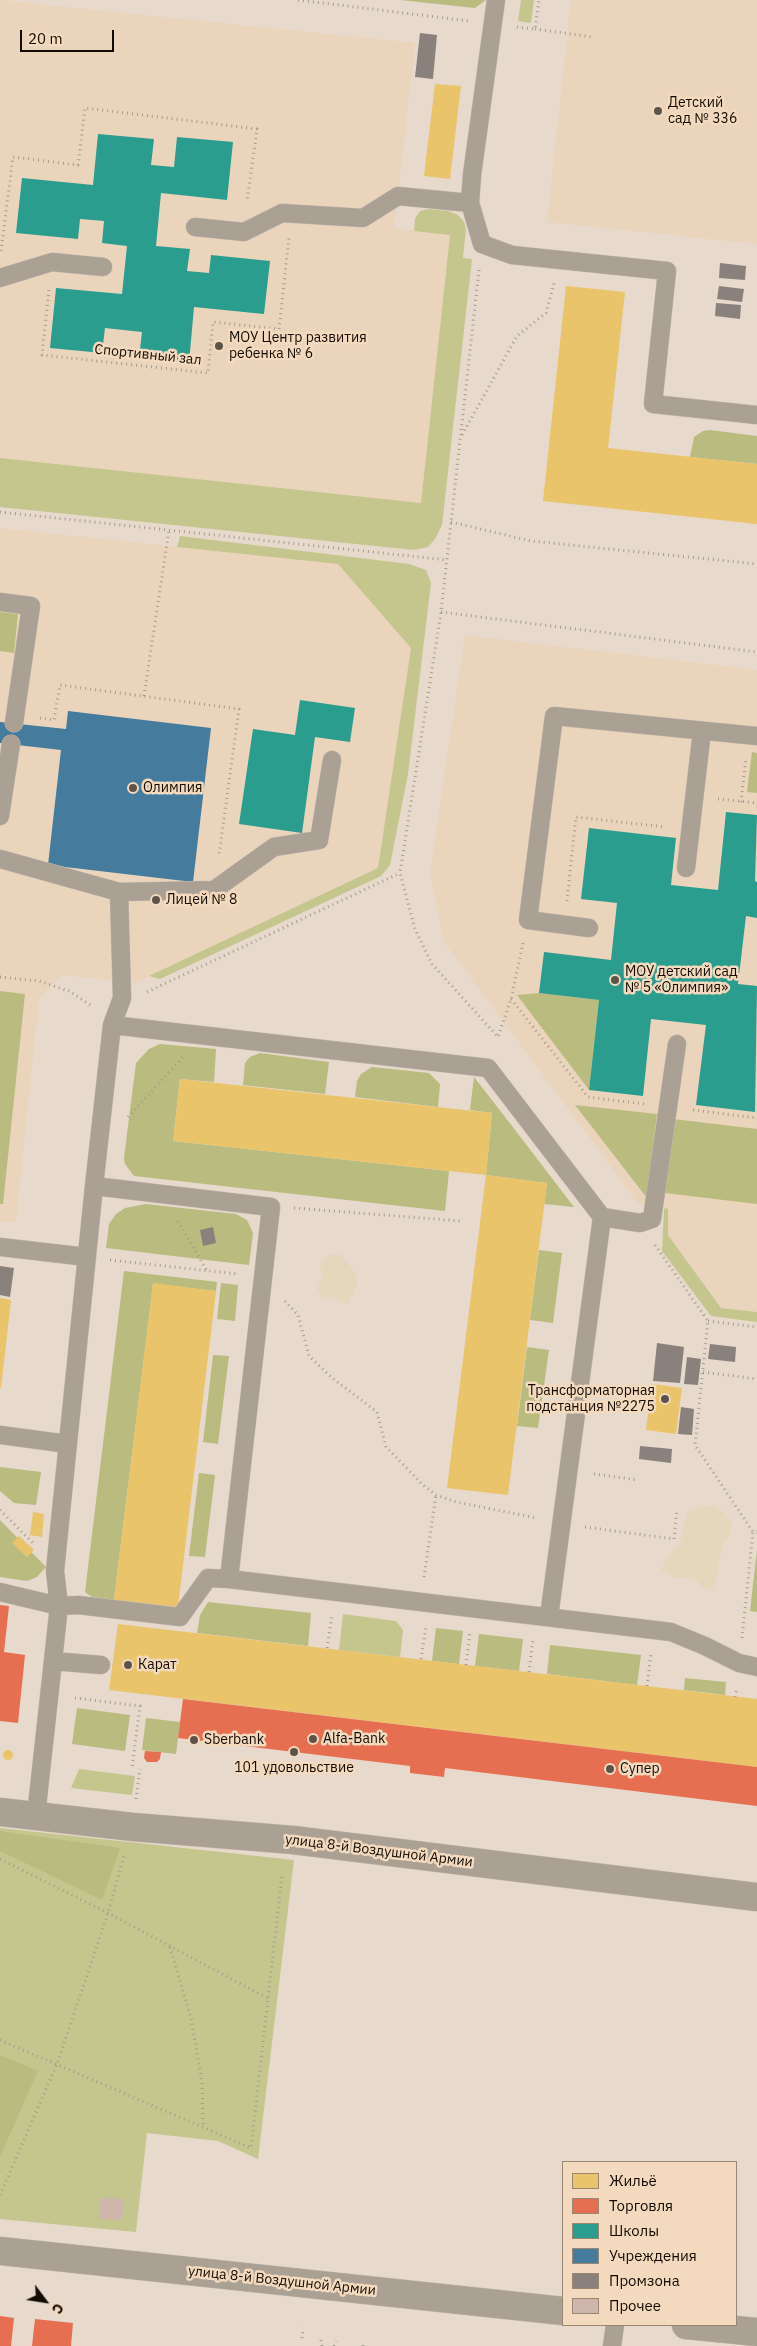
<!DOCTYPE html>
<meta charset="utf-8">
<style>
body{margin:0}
#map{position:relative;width:757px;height:2346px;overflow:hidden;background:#e7d9cb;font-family:"IBM Plex Sans",sans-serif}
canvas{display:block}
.legend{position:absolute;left:562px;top:2161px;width:175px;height:165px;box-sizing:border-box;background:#f3dabf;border:1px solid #998774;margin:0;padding:6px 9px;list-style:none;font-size:15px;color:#130b03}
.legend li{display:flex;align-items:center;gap:10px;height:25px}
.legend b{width:25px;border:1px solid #998774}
.north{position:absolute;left:20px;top:2276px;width:50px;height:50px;-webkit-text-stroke:4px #f3dabf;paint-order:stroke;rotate:121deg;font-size:14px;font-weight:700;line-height:20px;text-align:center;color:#130b03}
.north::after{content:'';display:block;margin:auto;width:18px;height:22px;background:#130b03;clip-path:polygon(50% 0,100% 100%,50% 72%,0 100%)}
.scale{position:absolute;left:20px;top:30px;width:94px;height:22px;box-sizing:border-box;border:2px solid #130b03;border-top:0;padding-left:6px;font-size:15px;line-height:18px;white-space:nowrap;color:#130b03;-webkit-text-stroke:4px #f3dabf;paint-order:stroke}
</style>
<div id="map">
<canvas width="757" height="2346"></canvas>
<ul class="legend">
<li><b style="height:14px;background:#e9c46a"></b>Жильё</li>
<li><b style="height:14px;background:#e76f51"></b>Торговля</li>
<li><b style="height:14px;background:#2a9d8f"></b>Школы</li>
<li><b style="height:14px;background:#457b9d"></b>Учреждения</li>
<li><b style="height:14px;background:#8a817c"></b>Промзона</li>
<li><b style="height:14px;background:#cfb6ad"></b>Прочее</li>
</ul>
<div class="north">С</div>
<div class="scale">20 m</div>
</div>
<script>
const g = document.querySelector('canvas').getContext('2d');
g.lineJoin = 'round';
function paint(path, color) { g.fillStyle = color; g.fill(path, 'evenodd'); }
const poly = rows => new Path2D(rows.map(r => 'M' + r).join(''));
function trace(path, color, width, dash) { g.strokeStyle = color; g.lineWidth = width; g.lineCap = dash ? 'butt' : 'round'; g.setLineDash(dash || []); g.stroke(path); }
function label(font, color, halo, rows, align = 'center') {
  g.font = font + ' "IBM Plex Sans",sans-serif'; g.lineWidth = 5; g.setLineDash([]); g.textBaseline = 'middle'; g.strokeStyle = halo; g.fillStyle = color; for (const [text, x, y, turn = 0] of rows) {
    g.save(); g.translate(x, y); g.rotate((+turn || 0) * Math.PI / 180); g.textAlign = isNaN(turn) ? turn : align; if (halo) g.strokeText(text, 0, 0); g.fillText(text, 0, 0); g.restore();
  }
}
const built = poly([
 [0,0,415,43,394,228,450,234,421,503,0,458],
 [571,0,757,0,757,244,547,222],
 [0,528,338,564,411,648,378,868,135,983,61,975,39,999,16,1222,0,1221],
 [465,635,757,670,757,1312,722,1308,667,1235,668,1209,645,1207,637,1202,443,940,430,872]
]);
const green = poly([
 [521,0,534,0,531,23,518,21],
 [429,209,448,211,458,215,464,222,466,229,463,258,472,259,442,525,435,539,428,547,414,550,0,507,0,458,421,503,450,235,414,231,415,219,420,211],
 [180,536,409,564,426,570,431,583,408,774,390,865,381,876,160,979,149,976,378,868,411,648,338,564,177,547],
 [664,1208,668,1209,668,1235,721,1308,757,1312,757,1322,711,1316,662,1251],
 [343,1614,396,1621,403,1630,400,1657,339,1650],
 [79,1769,135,1776,132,1795,71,1788],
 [0,1828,294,1860,258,2159,218,2141,147,2133,136,2232,0,2219]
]);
const forest = poly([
 [400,0,486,0,475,8],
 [710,430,757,436,757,464,690,457,694,437,703,431],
 [0,612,18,614,14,653,0,651],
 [752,752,757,753,757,793,747,792],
 [0,991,25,994,3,1204,0,1204],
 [539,993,599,1000,589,1090,517,995],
 [160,1044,216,1049,214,1082,180,1079,173,1141,449,1171,445,1211,134,1176,125,1164,124,1158,136,1063,149,1049],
 [260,1053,329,1062,325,1094,243,1085,245,1063,250,1057],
 [372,1067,429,1073,440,1084,438,1107,355,1097,357,1081,361,1074],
 [474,1077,502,1113,574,1207,544,1204,547,1183,486,1175,492,1113,470,1110],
 [575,1105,657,1114,647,1198],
 [673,1119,757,1129,757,1204,665,1193],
 [146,1204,236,1214,247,1220,253,1233,249,1265,106,1248,109,1224,116,1214,125,1208],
 [539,1250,562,1253,553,1323,530,1320],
 [124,1271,217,1282,216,1291,153,1284,114,1600,92,1597,85,1592],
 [221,1283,238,1285,235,1321,217,1319],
 [527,1347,549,1350,538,1428,517,1426],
 [213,1355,229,1356,218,1444,203,1442],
 [0,1467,41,1472,36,1505,14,1503,0,1491],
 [199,1473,215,1475,205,1557,189,1556],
 [0,1520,46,1567,37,1577,27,1581,0,1577],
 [757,1550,757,1612,750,1611],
 [208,1602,311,1613,308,1646,197,1633,200,1615],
 [436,1628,463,1631,459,1664,432,1661],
 [479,1634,523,1639,519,1671,475,1666],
 [550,1645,641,1655,637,1685,547,1674],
 [685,1678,726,1682,725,1695,684,1690],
 [77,1708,130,1715,125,1751,72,1744],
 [146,1718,180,1722,176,1754,142,1750],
 [0,1831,120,1848,102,1900,0,1851],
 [0,2055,38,2071,0,2157]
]);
const sand = poly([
 [340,1254,357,1275,357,1285,347,1305,334,1299,323,1297,317,1289,323,1276,320,1271,323,1261,329,1255],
 [714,1506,725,1513,732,1523,730,1536,724,1542,718,1565,716,1581,713,1588,703,1589,697,1580,674,1577,661,1570,669,1555,680,1545,687,1512,699,1507]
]);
const homes = poly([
 [435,84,461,86,450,179,424,176],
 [566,286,625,292,608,448,757,464,757,524,543,501],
 [180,1079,492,1113,486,1175,173,1141],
 [486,1175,547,1183,508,1495,447,1488],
 [153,1283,216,1291,178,1607,114,1600],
 [0,1298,11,1300,1,1388,0,1388],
 [652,1384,682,1388,676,1434,646,1430],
 [33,1512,44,1514,42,1537,30,1535],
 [19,1536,34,1550,27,1557,12,1543],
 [118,1624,757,1699,757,1767,109,1690],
 '3 1755a5 5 0 1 1 10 0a5 5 0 1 1-10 0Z'
]);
const shops = poly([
 [0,1605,9,1606,4,1652,25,1655,18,1723,0,1721],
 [183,1699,757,1767,757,1806,445,1768,444,1777,410,1773,410,1766,178,1738],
 [145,1751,161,1752,160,1759,157,1762,147,1762,144,1758],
 [0,2316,14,2318,11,2346,0,2346],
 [35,2319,73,2323,71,2346,32,2346]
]);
const schools = poly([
 [98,134,154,139,151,165,174,167,177,137,233,142,227,200,161,193,156,246,190,249,187,271,209,273,211,255,270,261,264,314,194,307,189,363,139,358,142,332,105,328,102,353,50,348,56,288,122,294,127,246,102,243,104,221,80,219,78,239,16,233,22,178,93,185],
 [300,700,355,708,350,742,315,737,302,833,239,824,253,729,295,735],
 [726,812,757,815,755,881,757,882,757,918,746,916,738,984,757,986,755,1112,696,1105,706,1025,651,1019,643,1096,589,1090,599,1000,539,993,544,952,611,960,617,903,581,899,589,828,676,838,671,885,718,890]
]);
const public = poly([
 [68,711,211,728,193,882,48,865,61,750,0,743,0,722,66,729]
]);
const industry = poly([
 [420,33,437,35,433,79,415,77],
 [720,263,746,266,745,280,719,278],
 [719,286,744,289,742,302,717,299],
 [716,303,741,305,740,319,715,316],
 [213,1227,216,1243,203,1246,200,1230],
 [0,1266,14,1268,10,1297,0,1295],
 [657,1343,684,1347,680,1383,653,1381],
 [710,1344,736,1347,735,1362,708,1359],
 [687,1357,701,1359,698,1385,684,1384],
 [681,1407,694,1409,692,1435,678,1434],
 [640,1446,672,1449,671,1463,639,1459]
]);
const building = poly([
 [100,2198,124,2199,122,2220,99,2219]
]);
const path = poly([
 [298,0,469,21],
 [517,27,535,29,539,0],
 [535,29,593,37],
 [1,251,13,157,78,165,85,108,257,129,247,202],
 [479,270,441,612,400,873,415,929,432,964,498,1037,511,999,523,943],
 [49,290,42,355,208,373,213,322,279,329,289,237],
 [462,435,517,336,546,313,554,283],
 [0,512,447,560],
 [451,522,531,541,757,564],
 [441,612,757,652],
 [144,696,169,530],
 [40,718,54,720,60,685,239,709,219,855],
 [718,799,757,803],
 [741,802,746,758],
 [567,901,576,817,665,827],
 [0,977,39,981,69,991,92,1006],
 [147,992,400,873],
 [511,999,588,1097,644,1104],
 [693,1110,757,1118],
 [128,1117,183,1057],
 [294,1208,461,1221],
 [178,1221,207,1271],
 [655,1245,708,1321,695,1445,753,1532],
 [110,1260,238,1274],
 [285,1301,298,1315,309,1356,331,1377,377,1412,386,1447,423,1485,436,1495,456,1502,537,1518],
 [708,1321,757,1327],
 [703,1372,757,1379],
 [594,1474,638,1480],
 [0,1510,33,1543],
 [585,1527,674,1539,677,1509],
 [424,1577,436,1495],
 [742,1638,753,1532,757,1532],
 [327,1648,332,1616],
 [421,1659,426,1627],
 [466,1665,470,1632],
 [529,1672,533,1640],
 [647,1686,651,1654],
 [735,1697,737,1689],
 [75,1698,140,1706,132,1768],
 [136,1799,140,1769],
 [0,1859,108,1913,269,1999],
 [170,1947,191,2018,202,2082,203,2128],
 [0,2040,251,2148,282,1875],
 [0,2195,57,2064,108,1913,124,1856],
 [302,2338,303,2328],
 [321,2340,322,2346],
 [334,2346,336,2341],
 [363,2346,363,2344]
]);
const service = poly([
 [496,0,472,175,470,203,482,244,512,255,667,271,653,404,757,415],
 [195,227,244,232,282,213,363,218,398,196,470,203],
 [0,278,52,262,103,267],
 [0,602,31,606,14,723],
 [0,816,11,744],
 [0,859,119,892,122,998,112,1025,94,1186,55,1571,59,1606,36,1816],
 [686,868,702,731],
 [119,892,214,890,274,847,319,840,332,760],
 [589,928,528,920,554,716,757,736],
 [112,1025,488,1068,602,1217,640,1223,652,1219,677,1044],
 [94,1186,271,1207,229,1579],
 [0,1247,87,1257],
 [0,1435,68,1444],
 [0,1592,59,1606,78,1605,180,1617,208,1578,229,1579,671,1632,705,1646,739,1663,757,1667],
 [549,1617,602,1217],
 [53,1661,101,1665],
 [612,2346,615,2325]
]);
const tertiary = poly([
 [0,1812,133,1827,293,1840,757,1897],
 [0,2251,563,2311],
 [686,2325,757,2332]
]);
const markers = [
 [658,111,5,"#5d5349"],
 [219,346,5,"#5d5349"],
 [133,788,5,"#5d5349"],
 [156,900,5,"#5d5349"],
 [615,980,5,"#5d5349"],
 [665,1399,5,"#5d5349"],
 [128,1665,5,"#5d5349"],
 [313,1739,5,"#5d5349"],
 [194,1740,5,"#5d5349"],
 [294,1752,5,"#5d5349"],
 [610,1769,5,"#5d5349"]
];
const poiNames = [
 ["Детский",668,103],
 ["сад № 336",668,119],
 ["МОУ Центр развития",229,338],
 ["ребенка № 6",229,354],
 ["Олимпия",143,788],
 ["Лицей № 8",166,900],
 ["МОУ детский сад",625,972],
 ["№ 5 «Олимпия»",625,988],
 ["Трансформаторная",655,1391,"right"],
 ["подстанция №2275",655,1407,"right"],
 ["Карат",138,1665],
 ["Alfa-Bank",323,1739],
 ["Sberbank",204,1740],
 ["101 удовольствие",294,1768,"center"],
 ["Супер",620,1769]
];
const streetNames = [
 ["Спортивный зал",148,355,6],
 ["улица 8-й Воздушной Армии",379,1851,7],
 ["улица 8-й Воздушной Армии",282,2281,6]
];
paint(built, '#ebd4bc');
paint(green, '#c5c68e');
paint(forest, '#b9bb7f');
paint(sand, '#e3d7bc');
paint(homes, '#e9c46a');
paint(shops, '#e76f51');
paint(schools, '#2a9d8f');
paint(public, '#457b9d');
paint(industry, '#8a817c');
paint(building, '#cfb6ad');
trace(service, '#c3b8ae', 19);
trace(tertiary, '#c3b8ae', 29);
trace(path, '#a49c90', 3, [1, 4]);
trace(service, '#aaa194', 18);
trace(tertiary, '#aaa194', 28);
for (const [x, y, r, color] of markers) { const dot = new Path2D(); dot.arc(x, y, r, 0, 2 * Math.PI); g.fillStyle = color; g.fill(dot); trace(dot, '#f3dabf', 2); }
label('14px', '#130b03', '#f3dabf', poiNames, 'left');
label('14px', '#130b03', '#f3dabf', streetNames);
</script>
